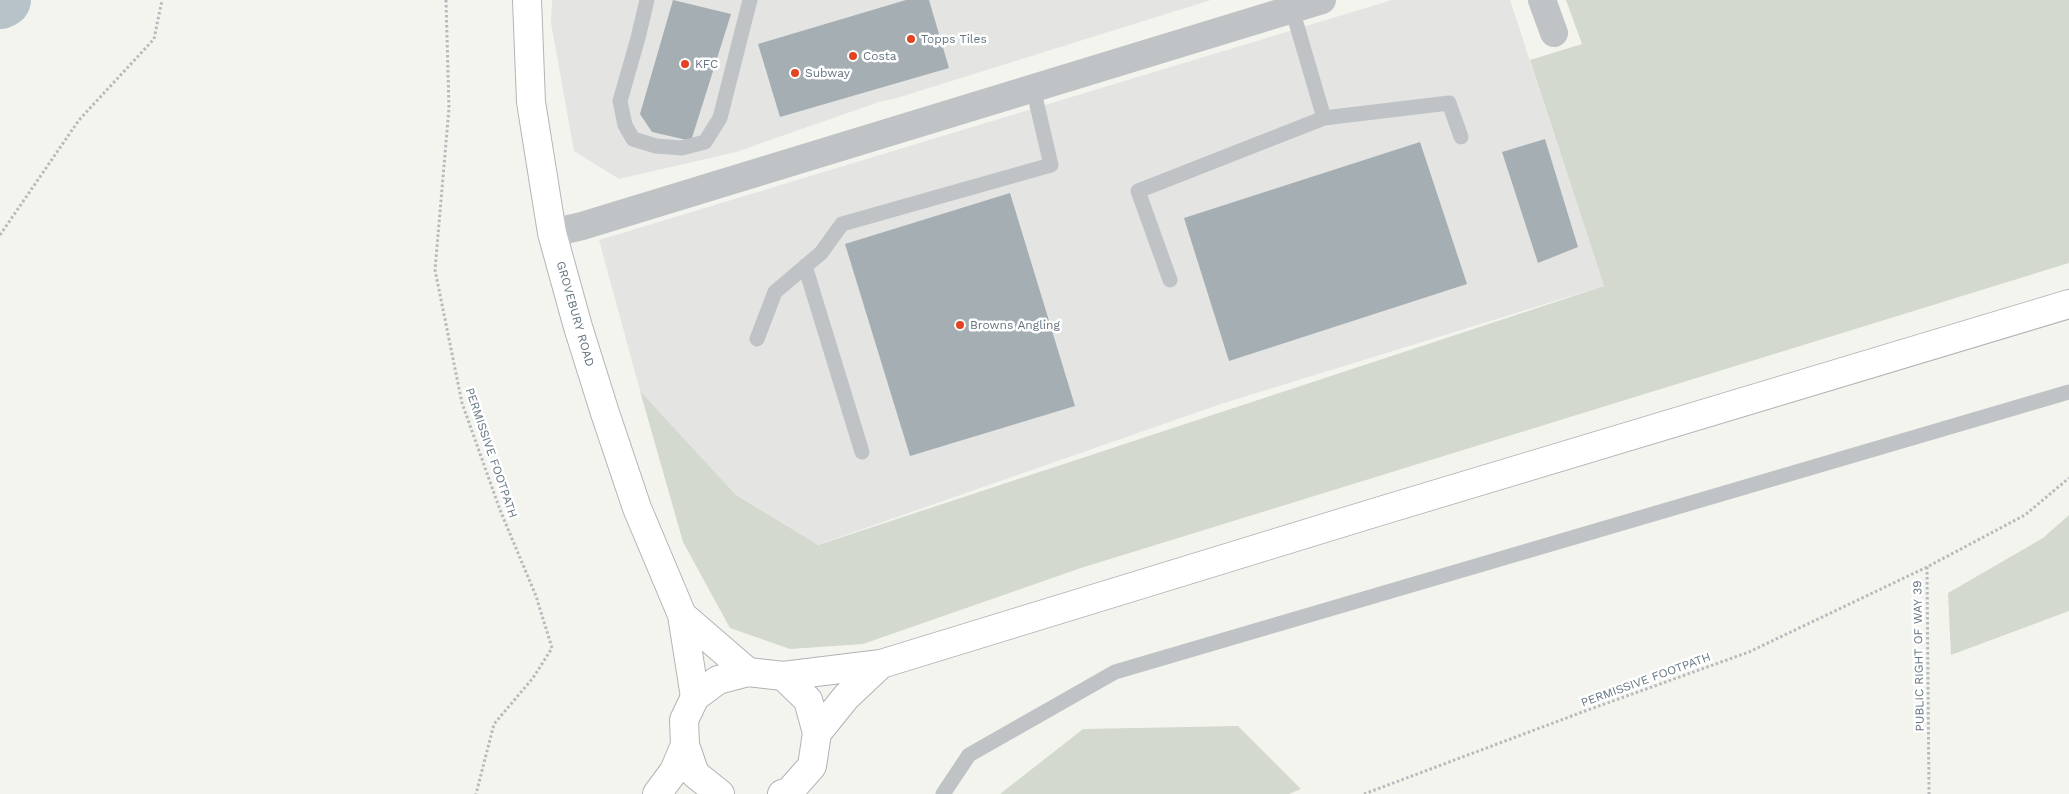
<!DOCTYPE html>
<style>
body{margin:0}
canvas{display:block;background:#f4f4ef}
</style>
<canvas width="2069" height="794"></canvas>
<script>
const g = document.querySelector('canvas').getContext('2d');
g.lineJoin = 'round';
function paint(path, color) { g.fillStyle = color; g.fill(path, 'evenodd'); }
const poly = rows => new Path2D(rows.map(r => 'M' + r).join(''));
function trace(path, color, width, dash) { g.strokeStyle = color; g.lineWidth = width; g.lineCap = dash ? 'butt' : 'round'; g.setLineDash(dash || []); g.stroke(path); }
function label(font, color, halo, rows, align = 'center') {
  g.font = font + ' "Work Sans",sans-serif'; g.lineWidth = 5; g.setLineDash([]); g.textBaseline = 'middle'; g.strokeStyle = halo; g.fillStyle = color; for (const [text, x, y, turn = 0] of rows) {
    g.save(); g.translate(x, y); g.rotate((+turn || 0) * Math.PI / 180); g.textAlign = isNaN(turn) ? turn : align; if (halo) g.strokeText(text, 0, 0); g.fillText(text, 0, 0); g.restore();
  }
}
const built = poly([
 [552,0,1211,0,897,98,879,102,736,152,619,179,574,151,551,23],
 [1392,0,1510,0,1604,286,1224,403,817,545,736,495,640,391,599,240]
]);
const green = poly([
 [1566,0,2069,0,2069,263,1081,568,863,644,790,649,730,628,683,542,640,391,736,495,818,545,1604,286,1530,60,1582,44],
 [2069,515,2069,611,1951,655,1948,593,2043,538],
 [1238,726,1301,789,1289,794,1000,794,1083,729]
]);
const river = poly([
 [0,2,4,0]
]);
const building = poly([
 [673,0,731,14,691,141,652,132,640,114],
 [906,0,929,0,949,68,780,117,758,44],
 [1545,139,1578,247,1538,263,1502,152],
 [1420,142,1467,284,1229,361,1184,218],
 [1010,193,1075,406,910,456,845,244]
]);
const path = poly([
 [446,0,449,108,435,270,462,403,500,510,536,596,552,648,533,678,494,724,476,794],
 [0,235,79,120,154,39,162,0],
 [1927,567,1929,794],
 [1364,794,1585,711,1749,652,1927,567,2025,515,2069,478]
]);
const service = poly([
 [647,0,638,38,620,101,625,125,633,139,656,146,682,148,705,142,720,118,750,0],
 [1292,9,1324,118,1449,103,1461,137],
 [805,266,862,452],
 [1170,280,1138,191,1324,118],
 [757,339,775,292,821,253,842,224,1051,165,1033,88],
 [943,794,969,755,1115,672,2069,392]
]);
const minor = poly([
 [1542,0,1554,33],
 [552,233,582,226,1322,0]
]);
const primary = poly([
 [527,0,531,102,552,233,578,327,605,413,637,508,682,615,695,697],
 [682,615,748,672]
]);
const trunk = poly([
 [817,733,846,697,881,664],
 [657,794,674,771,685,745],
 [720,794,695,774,685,745,684,720,695,697,718,680,748,672,783,676,881,664,1377,512,2069,304],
 [782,794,790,791,812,766,817,733,808,700,783,676]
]);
const markers = [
 [911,39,5,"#e24321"],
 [853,56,5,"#e24321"],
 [685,64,5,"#e24321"],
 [795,73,5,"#e24321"],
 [960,325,5,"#e24321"]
];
const poiNames = [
 ["Topps Tiles",921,39],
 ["Costa",863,56],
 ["KFC",695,64],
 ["Subway",805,73],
 ["Browns Angling",970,325]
];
const streetNames = [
 ["GROVEBURY ROAD",575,314,74],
 ["PERMISSIVE FOOTPATH",491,453,71],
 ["PUBLIC RIGHT OF WAY 39",1919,656,-91],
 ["PERMISSIVE FOOTPATH",1646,680,-20]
];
paint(built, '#e4e5e3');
paint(green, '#d3d9cf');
trace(river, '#b7c3c8', 54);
paint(building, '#a5aeb2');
trace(primary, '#b0b5b8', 30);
trace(trunk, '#b0b4b7', 30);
trace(path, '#b7babc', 3, [2.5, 2.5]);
trace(service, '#bfc3c6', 15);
trace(minor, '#bfc3c6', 28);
trace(primary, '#fff', 28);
trace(trunk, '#fff', 28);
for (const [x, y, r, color] of markers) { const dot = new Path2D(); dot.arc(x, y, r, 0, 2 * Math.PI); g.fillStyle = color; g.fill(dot); trace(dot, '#fff', 2); }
label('12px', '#637581', '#fff', poiNames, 'left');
label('12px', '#637581', '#fff', streetNames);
</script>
